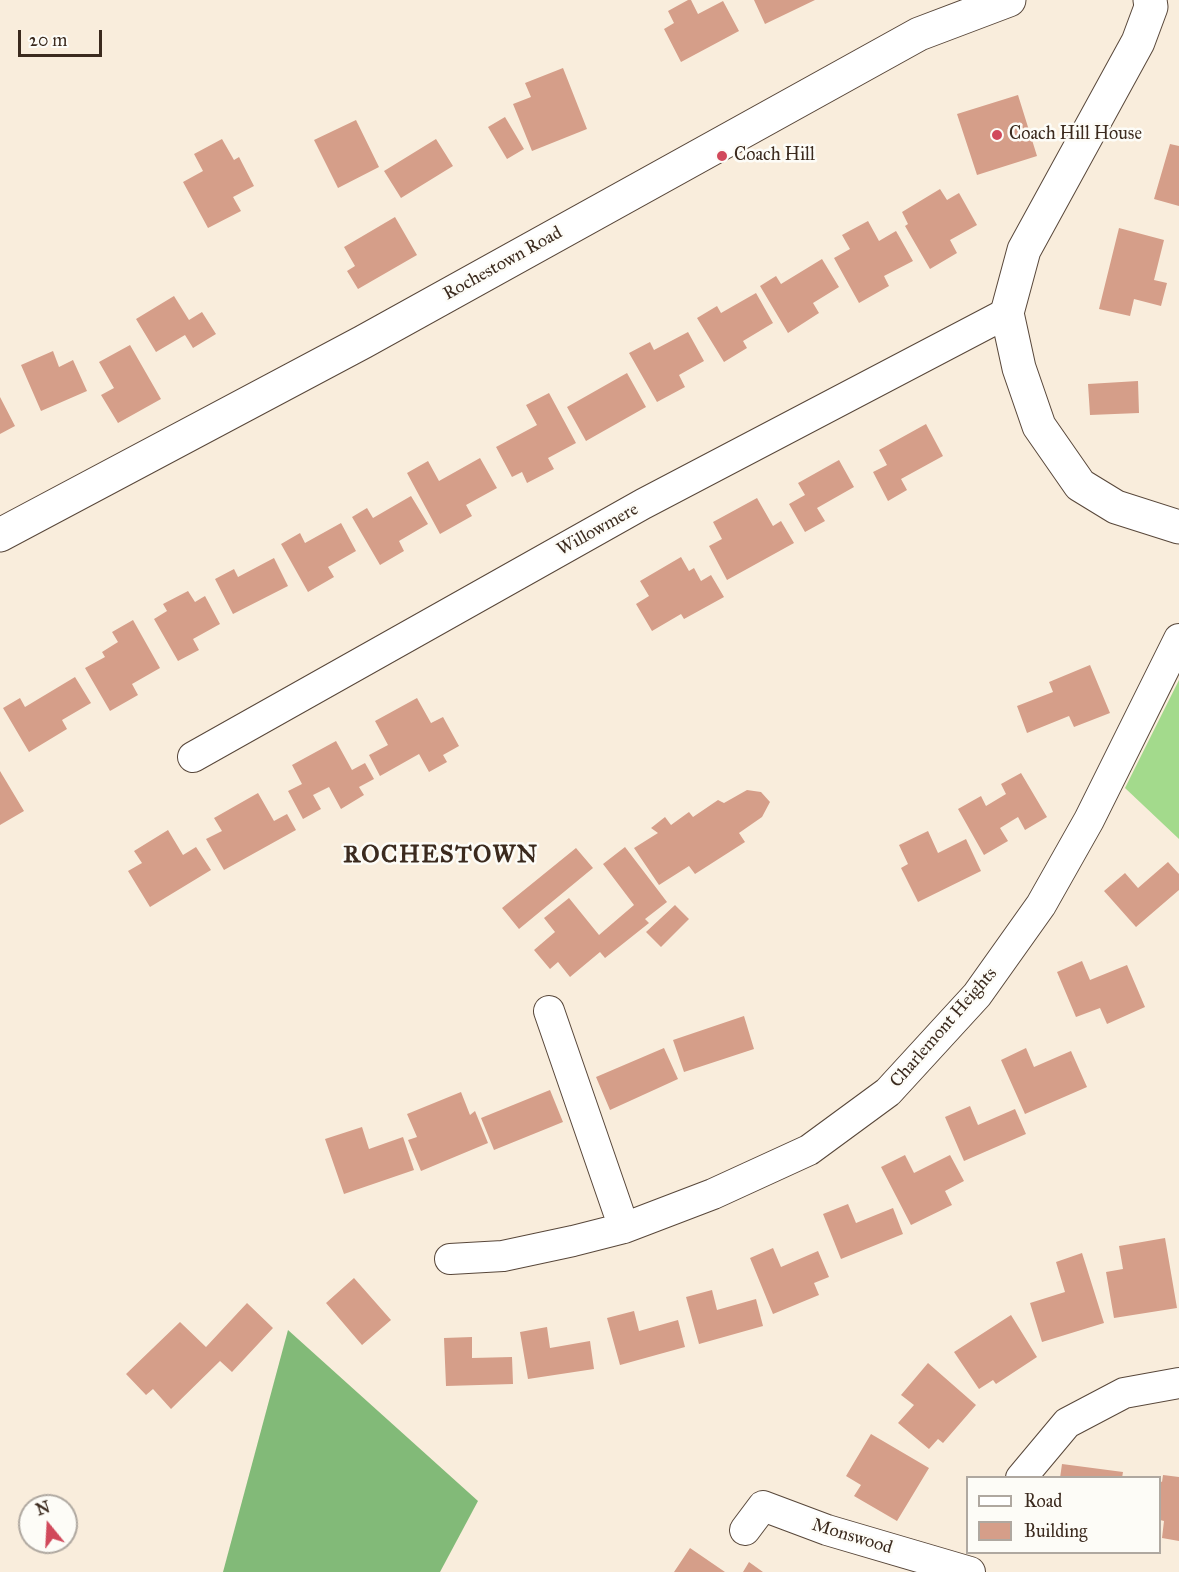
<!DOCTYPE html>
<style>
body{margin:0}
#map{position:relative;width:1179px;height:1572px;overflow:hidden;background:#f9eddc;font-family:"IM FELL Great Primer",serif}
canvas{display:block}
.legend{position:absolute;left:966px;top:1476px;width:195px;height:78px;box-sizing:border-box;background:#fdfcf7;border:2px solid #afa8a0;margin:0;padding:8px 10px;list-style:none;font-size:18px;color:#3b2a1e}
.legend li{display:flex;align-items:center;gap:12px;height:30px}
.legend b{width:30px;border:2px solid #afa8a0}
.north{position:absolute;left:18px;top:1494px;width:60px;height:60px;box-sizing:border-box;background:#fdfcf7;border:2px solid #afa8a0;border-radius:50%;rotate:342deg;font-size:16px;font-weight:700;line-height:24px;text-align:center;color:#3b2a1e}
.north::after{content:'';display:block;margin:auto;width:21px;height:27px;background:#d1495b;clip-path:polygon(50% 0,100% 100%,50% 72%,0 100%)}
.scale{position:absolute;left:18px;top:30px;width:84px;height:27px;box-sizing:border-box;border:3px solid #3b2a1e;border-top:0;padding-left:8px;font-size:18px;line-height:21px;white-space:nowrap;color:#3b2a1e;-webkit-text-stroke:4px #fdfcf7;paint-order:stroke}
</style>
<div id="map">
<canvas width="1179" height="1572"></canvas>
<ul class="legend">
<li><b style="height:8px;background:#fff"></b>Road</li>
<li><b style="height:16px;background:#d59e89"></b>Building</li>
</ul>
<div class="north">N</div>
<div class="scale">20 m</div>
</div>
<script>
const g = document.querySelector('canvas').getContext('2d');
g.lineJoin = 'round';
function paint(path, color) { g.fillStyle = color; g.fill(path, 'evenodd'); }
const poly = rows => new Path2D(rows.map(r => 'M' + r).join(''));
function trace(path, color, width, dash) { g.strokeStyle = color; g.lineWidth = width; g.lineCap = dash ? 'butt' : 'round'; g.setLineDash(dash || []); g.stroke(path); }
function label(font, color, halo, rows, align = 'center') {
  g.font = font + ' "IM FELL Great Primer",serif'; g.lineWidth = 5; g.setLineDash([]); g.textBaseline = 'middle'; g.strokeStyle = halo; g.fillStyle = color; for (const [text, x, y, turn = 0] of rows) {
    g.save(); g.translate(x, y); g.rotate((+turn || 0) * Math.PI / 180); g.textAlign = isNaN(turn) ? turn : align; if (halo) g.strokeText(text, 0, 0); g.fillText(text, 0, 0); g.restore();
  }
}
const green = poly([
 [1179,680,1179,839,1125,788]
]);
const forest = poly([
 [288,1330,478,1501,440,1572,223,1572]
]);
const building = poly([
 [688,0,691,0,698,14,723,1,739,31,681,62,664,29,674,23,668,11],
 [754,0,815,0,765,24],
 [563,68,587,129,532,151,513,104,531,97,525,83],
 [1018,95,1037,156,977,175,957,114],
 [505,117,524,149,507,159,488,127],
 [356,120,379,167,338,188,314,140],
 [222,139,234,160,239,157,254,186,233,197,241,211,208,228,183,182,203,171,194,154],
 [436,139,453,166,401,198,384,171],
 [1170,144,1179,146,1179,206,1154,199],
 [940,189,947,200,959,193,977,225,950,240,957,253,930,269,905,226,908,224,902,212],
 [395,217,417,255,358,289,347,271,355,266,344,247],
 [868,221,879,241,896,231,913,261,884,276,889,286,859,303,834,258,850,249,842,235],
 [1119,228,1164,240,1154,280,1167,283,1161,306,1134,299,1130,316,1099,309],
 [822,259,839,287,813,303,819,313,788,333,760,286,776,276,781,284],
 [756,293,773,323,743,341,747,348,724,362,697,318,717,306,721,313],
 [174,296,189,320,202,312,216,334,193,348,185,335,156,352,136,319],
 [688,332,704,361,679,375,685,387,657,402,629,353,650,342,654,350],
 [130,345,161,399,118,423,101,395,114,388,99,362],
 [53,351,59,367,73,360,87,391,41,411,21,365],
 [627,373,646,407,586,441,567,407],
 [1138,381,1139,413,1090,415,1088,384],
 [549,393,576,443,548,458,554,469,527,483,522,472,512,477,496,447,537,425,526,405],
 [0,397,15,426,0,434],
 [926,424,943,456,901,479,907,490,888,501,873,472,887,465,879,450],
 [480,458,497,488,466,505,472,516,440,534,407,473,428,461,439,481],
 [839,460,854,487,817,508,825,521,805,532,789,504,805,495,798,483],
 [411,496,428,524,399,541,404,551,380,565,352,517,367,508,373,518],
 [757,498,773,526,781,521,794,543,727,580,709,546,722,539,713,522],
 [341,523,356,551,328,567,334,577,308,592,281,544,300,533,305,543],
 [681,557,689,571,694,568,701,581,711,575,724,597,684,619,681,614,652,631,636,604,649,596,640,581],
 [274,558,288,586,233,614,215,579,234,569,238,577],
 [188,591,195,602,205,596,220,624,193,639,199,650,178,661,154,619,167,611,163,604],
 [133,620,160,668,132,684,138,695,110,711,85,668,105,657,102,652,118,642,112,632],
 [1090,665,1110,713,1074,727,1069,716,1027,733,1017,706,1053,692,1049,682],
 [75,677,91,703,62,720,67,729,29,752,3,708,20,698,25,707],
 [417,698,431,723,443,717,459,746,443,755,447,762,429,772,419,754,380,776,369,755,388,745,375,721],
 [336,741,352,770,365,763,374,779,359,787,364,795,341,809,329,787,313,795,321,809,303,819,288,791,302,784,292,765],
 [0,771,24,811,0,825],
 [1021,773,1047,817,1025,830,1018,817,1000,828,1008,841,984,855,958,809,981,796,986,806,1006,794,1001,784],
 [747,790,761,792,770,802,762,817,739,833,745,842,695,874,689,866,659,885,634,848,658,833,651,828,665,817,671,825,689,812,693,817,718,800,724,803],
 [258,793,274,821,287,814,296,830,224,870,206,839,222,831,214,818],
 [168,830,183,855,196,847,211,870,150,907,128,871,142,863,134,851],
 [928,831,938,853,966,839,981,871,918,902,901,868,908,864,899,845],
 [625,847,667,902,645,919,649,923,605,958,600,952,570,977,558,962,550,969,534,950,555,932,544,918,569,898,599,935,634,905,603,864],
 [576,848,593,868,519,929,502,908],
 [1168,862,1179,874,1179,890,1136,927,1104,891,1125,873,1138,888],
 [675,905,689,919,661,947,646,932],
 [1082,961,1090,980,1127,965,1145,1007,1107,1024,1100,1008,1076,1017,1057,972],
 [744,1016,754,1049,684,1072,673,1040],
 [664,1048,678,1079,610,1110,596,1077],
 [1026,1048,1034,1067,1071,1051,1087,1087,1025,1114,1001,1060],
 [550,1090,563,1122,494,1150,481,1118],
 [461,1092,470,1115,475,1111,488,1143,421,1171,408,1140,417,1137,407,1114],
 [970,1106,978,1125,1015,1109,1026,1134,964,1161,945,1117],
 [362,1127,369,1149,403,1137,414,1170,344,1194,325,1139],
 [905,1155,914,1173,950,1155,964,1181,945,1191,952,1205,911,1225,881,1167],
 [848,1204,856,1223,893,1208,903,1234,841,1259,823,1214],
 [1165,1238,1177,1308,1114,1318,1106,1272,1123,1269,1119,1246],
 [773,1248,781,1267,818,1251,829,1277,814,1283,819,1295,773,1314,750,1258],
 [1082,1253,1104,1323,1042,1342,1030,1303,1065,1292,1056,1262],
 [354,1278,391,1320,362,1345,326,1303],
 [712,1290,717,1310,756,1299,763,1326,699,1344,686,1297],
 [247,1303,273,1328,232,1372,220,1361,171,1409,153,1389,146,1395,126,1374,180,1322,206,1347],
 [634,1311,639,1331,678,1320,685,1347,620,1365,607,1318],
 [1011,1315,1037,1357,996,1384,993,1380,979,1389,954,1352],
 [547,1327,550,1348,590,1341,594,1369,528,1379,520,1332],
 [472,1337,472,1358,512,1357,513,1384,446,1386,444,1338],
 [928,1363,976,1405,943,1443,938,1439,929,1449,898,1423,914,1405,901,1395],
 [871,1434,929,1468,897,1521,854,1496,861,1485,846,1476],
 [1062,1464,1123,1472,1122,1478,1060,1478],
 [1163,1475,1179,1477,1179,1541,1162,1538,1164,1521,1160,1520,1160,1481,1162,1482],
 [690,1548,725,1572,674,1572],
 [749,1562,763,1572,743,1572]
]);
const street = poly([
 [193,757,643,504,1007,313],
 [549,1011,624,1228],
 [450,1259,503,1256,573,1241,624,1228,713,1194,809,1150,888,1092,977,995,1041,905,1089,820,1179,639],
 [1021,1478,1067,1423,1124,1393,1179,1383],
 [745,1530,763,1506,827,1530,970,1572]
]);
const secondary = poly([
 [1150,0,1151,7,1138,42,1024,250,1007,313,1019,368,1039,426,1080,485,1116,507,1179,527],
 [0,535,363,342,919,34,1009,0]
]);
const markers = [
 [997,135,6,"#d1495b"],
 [722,156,6,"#d1495b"]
];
const poiNames = [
 ["Coach Hill House",1009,135],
 ["Coach Hill",734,156]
];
const streetNames = [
 ["Rochestown Road",503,264,-29],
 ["Willowmere",598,530,-29],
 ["Charlemont Heights",944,1028,-49],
 ["Monswood",852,1537,17]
];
const districtNames = [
 ["ROCHESTOWN",441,856]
];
paint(green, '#a3da8c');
paint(forest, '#82ba78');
paint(building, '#d59e89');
trace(street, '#58473a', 32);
trace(secondary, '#58473a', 35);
trace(street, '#fff', 30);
trace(secondary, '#fff', 33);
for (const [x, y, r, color] of markers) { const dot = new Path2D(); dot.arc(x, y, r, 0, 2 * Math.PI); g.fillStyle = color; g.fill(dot); trace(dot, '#fdfcf7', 2); }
label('18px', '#3b2a1e', '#fdfcf7', poiNames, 'left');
label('18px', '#3b2a1e', '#fdfcf7', streetNames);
g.letterSpacing = '1.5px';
label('bold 24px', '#3b2a1e', '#fdfcf7', districtNames);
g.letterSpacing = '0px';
</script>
